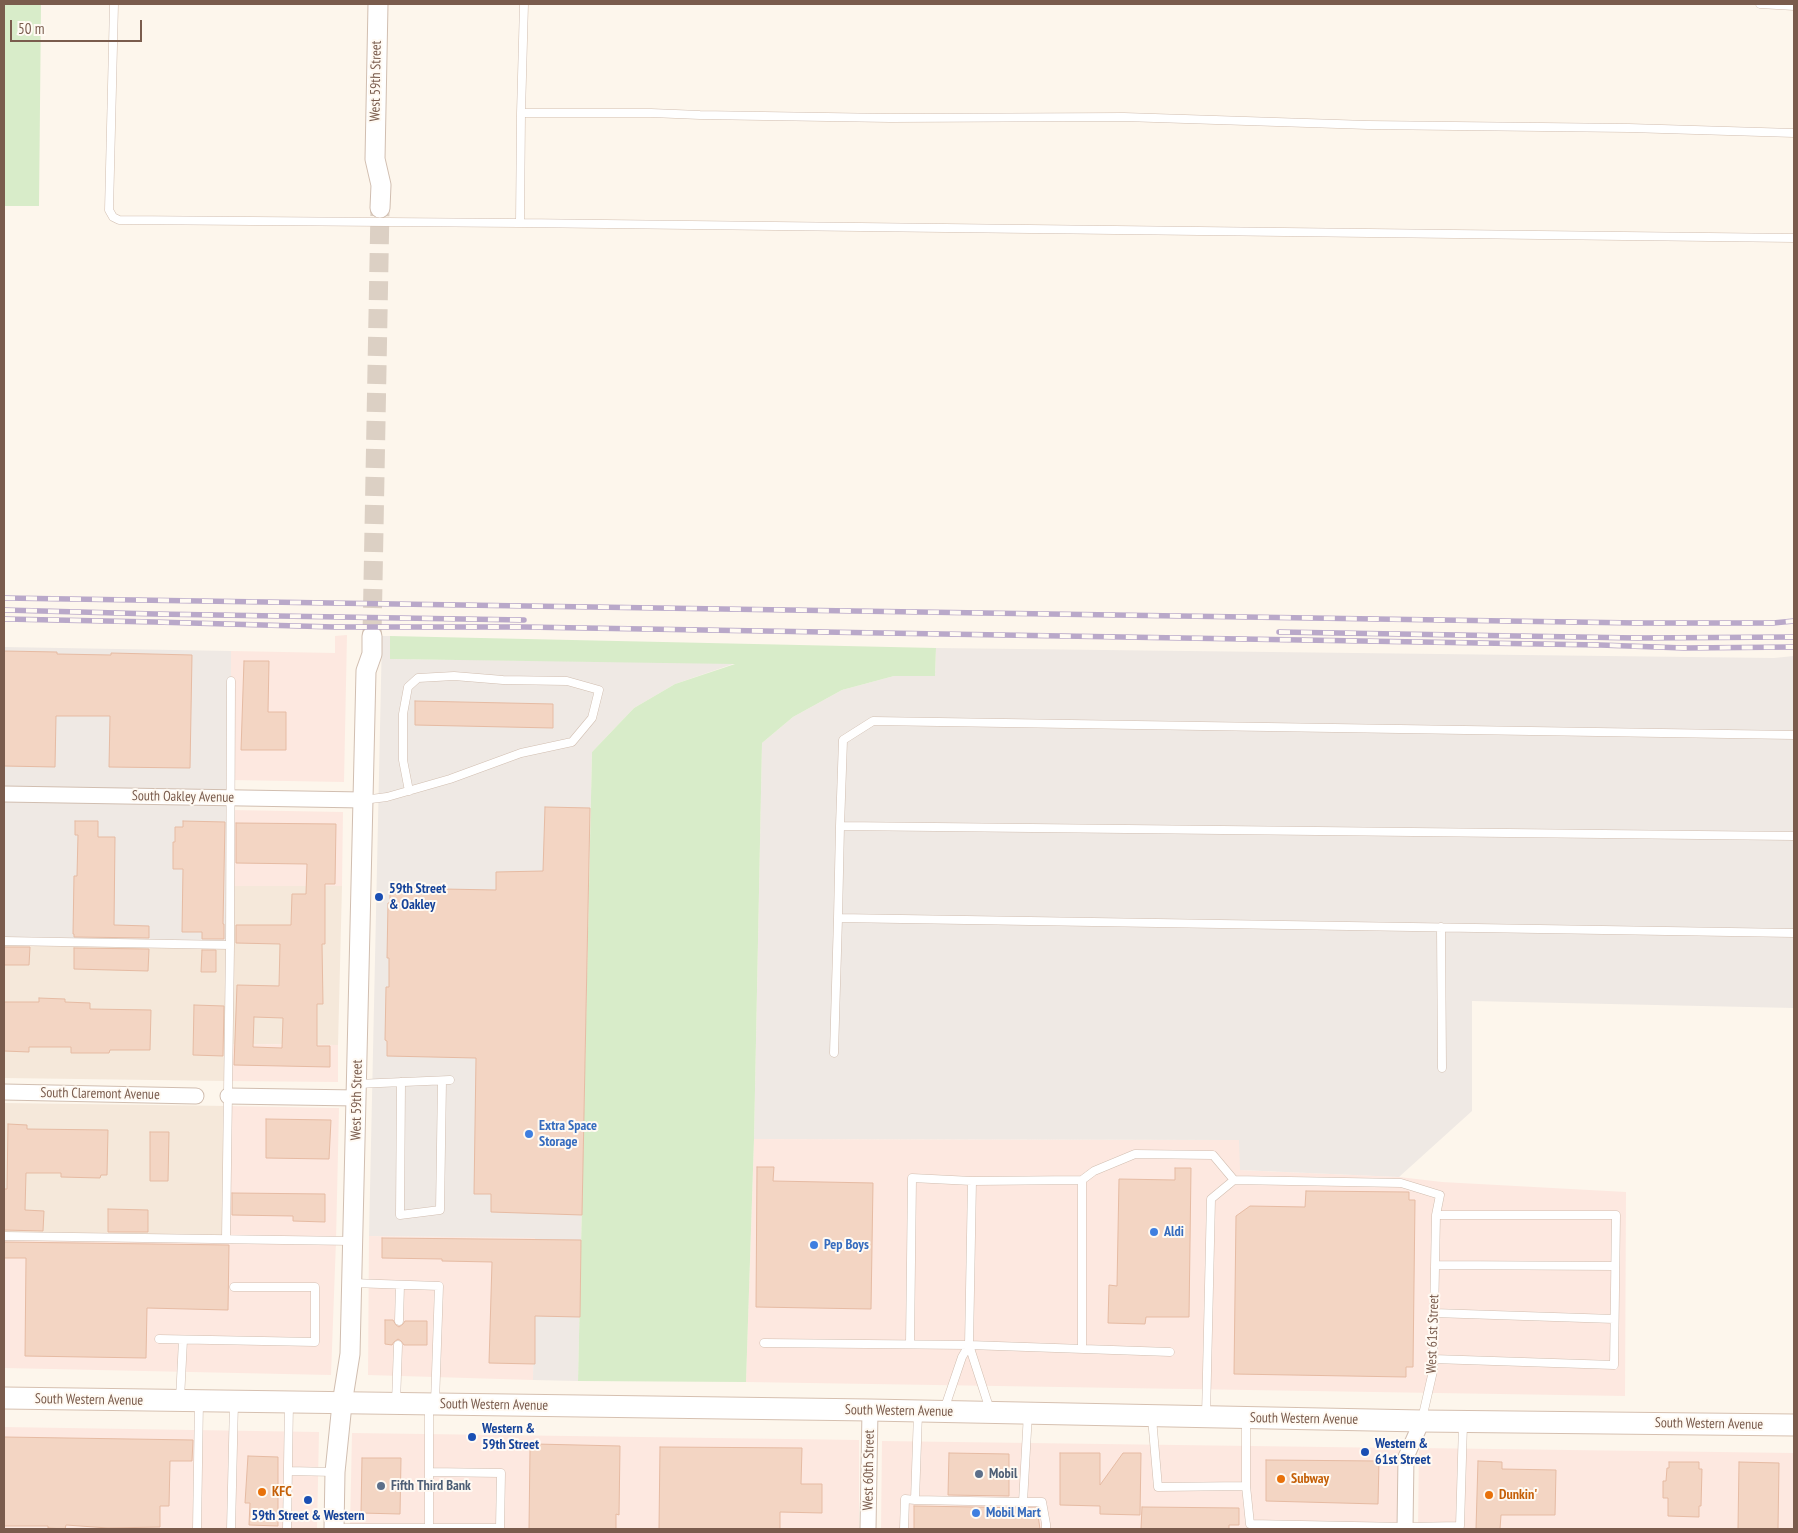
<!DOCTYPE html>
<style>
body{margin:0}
#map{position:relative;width:1798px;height:1533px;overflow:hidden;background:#fdf6ec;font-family:"PT Sans Narrow",sans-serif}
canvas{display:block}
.frame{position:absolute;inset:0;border:5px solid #7a5c4d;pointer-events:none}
.scale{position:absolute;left:10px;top:20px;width:132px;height:22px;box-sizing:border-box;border:2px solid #7a5c4d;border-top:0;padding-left:6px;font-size:15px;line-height:18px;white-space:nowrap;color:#7a5c4d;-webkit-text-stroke:4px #fffaf3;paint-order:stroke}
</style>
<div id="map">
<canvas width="1798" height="1533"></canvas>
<div class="frame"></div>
<div class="scale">50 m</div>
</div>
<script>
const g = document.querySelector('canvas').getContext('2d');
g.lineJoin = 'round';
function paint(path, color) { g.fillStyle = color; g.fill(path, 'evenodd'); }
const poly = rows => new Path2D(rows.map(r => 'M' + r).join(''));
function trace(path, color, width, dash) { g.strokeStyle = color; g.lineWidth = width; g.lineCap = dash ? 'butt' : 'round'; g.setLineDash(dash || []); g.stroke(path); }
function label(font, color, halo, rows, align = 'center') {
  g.font = font + ' "PT Sans Narrow",sans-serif'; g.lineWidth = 4; g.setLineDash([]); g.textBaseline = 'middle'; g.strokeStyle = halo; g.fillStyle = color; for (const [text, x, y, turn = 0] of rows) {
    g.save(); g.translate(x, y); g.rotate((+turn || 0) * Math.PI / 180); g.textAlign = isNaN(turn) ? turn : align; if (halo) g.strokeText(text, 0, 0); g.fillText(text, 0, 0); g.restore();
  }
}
const residential = poly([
 [230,886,342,886,338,1045,229,1044,228,1081,4,1078,4,941],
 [4,1103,228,1106,226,1239,4,1236]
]);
const commercial = poly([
 [347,635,344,782,231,780,231,651,335,653,335,636],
 [231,810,343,812,342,886,230,886],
 [229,1044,338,1045,338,1082,228,1081],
 [228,1106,339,1108,336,1241,331,1375,4,1368,4,1236,226,1239],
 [754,1139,1240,1140,1240,1170,1399,1177,1442,1182,1626,1192,1625,1396,746,1382],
 [369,1236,535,1238,533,1380,368,1375],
 [4,1427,319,1432,317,1529,4,1529],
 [352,1433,859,1440,859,1529,350,1529],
 [882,1441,1399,1448,1397,1529,881,1529],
 [1419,1448,1794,1453,1794,1529,1418,1529]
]);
const industrial = poly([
 [382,636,390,636,390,659,736,663,675,684,634,708,592,752,578,1381,533,1380,535,1238,369,1236],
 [4,647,231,651,230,945,4,941],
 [936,648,1774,658,1794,656,1794,1008,1472,1001,1472,1111,1399,1177,1240,1170,1239,1140,754,1139,762,743,793,717,842,690,894,676,935,676]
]);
const green = poly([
 [4,4,41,4,39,206,4,206],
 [390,636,936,648,935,676,894,676,842,690,793,717,762,743,754,1139,746,1382,578,1381,592,752,634,708,675,684,735,664,390,659]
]);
const building = poly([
 [4,651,57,652,57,654,111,655,111,653,192,655,190,768,109,767,110,716,56,716,55,767,4,766,4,651],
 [244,661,269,661,268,712,286,712,286,750,241,750,244,661],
 [415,701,553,704,553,728,415,725,415,701],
 [545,807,590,808,582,1215,491,1212,491,1194,474,1194,476,1058,387,1056,387,1041,385,1040,386,987,389,987,389,958,387,958,388,903,390,903,390,888,496,890,496,872,543,871,545,807],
 [75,821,98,821,98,837,115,837,114,925,149,926,149,938,74,937,74,934,73,934,74,876,77,876,78,835,75,835,75,821],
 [183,821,225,822,223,924,224,924,224,939,202,939,202,932,182,932,183,869,173,869,173,842,175,842,175,827,183,827,183,821],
 [236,823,336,824,335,884,325,884,325,944,322,944,323,1004,317,1004,317,1046,330,1046,330,1067,234,1065,237,985,279,986,280,944,236,943,236,925,291,925,292,894,306,894,307,864,236,863,236,823],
 [254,1017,283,1018,282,1048,253,1047,254,1017],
 [4,947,30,947,29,965,4,965,4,947],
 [74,948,149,949,148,971,74,969,74,948],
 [202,950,216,950,216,972,201,972,202,950],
 [39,998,65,999,65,1002,90,1003,90,1009,151,1010,150,1050,110,1050,109,1053,71,1053,71,1047,29,1047,29,1052,4,1051,4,1002,39,1002,39,998],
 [194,1005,224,1006,223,1056,193,1055,194,1005],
 [266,1119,331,1120,329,1159,266,1158,266,1119],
 [8,1124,27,1125,27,1129,108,1130,107,1175,101,1175,100,1178,61,1177,61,1173,26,1173,25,1210,44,1211,43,1231,4,1230,4,1189,7,1189,8,1124],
 [150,1132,169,1132,168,1181,150,1181,150,1132],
 [757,1167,774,1167,773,1181,873,1183,871,1309,756,1307,757,1167],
 [1175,1168,1191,1168,1189,1317,1146,1317,1145,1324,1108,1323,1109,1285,1117,1286,1119,1179,1175,1180,1175,1168],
 [1306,1191,1409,1192,1409,1200,1415,1200,1413,1367,1406,1367,1406,1377,1234,1374,1236,1216,1250,1206,1305,1207,1306,1191],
 [232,1193,325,1194,325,1222,293,1221,293,1216,232,1215,232,1193],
 [108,1209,148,1210,148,1232,108,1232,108,1209],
 [382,1238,581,1240,580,1317,535,1316,535,1364,489,1363,492,1262,442,1261,442,1259,382,1258,382,1238],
 [4,1242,229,1245,228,1310,147,1308,146,1358,25,1356,26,1258,4,1258,4,1242],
 [385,1320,393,1320,396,1325,399,1327,403,1324,405,1321,427,1321,427,1345,404,1345,401,1341,398,1339,394,1342,392,1345,385,1344,385,1320],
 [4,1437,193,1440,192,1461,170,1461,169,1506,160,1506,160,1527,108,1528,66,1525,65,1529,48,1528,48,1526,4,1526,4,1437],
 [535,1444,620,1446,619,1515,616,1514,616,1529,529,1529,530,1450,535,1444],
 [660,1447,802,1448,801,1484,822,1484,822,1513,780,1512,780,1529,659,1529,660,1447],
 [949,1453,1009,1454,1009,1496,948,1495,949,1453],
 [1060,1453,1100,1453,1100,1485,1123,1453,1141,1453,1140,1515,1100,1514,1100,1506,1060,1505,1060,1453],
 [248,1456,278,1457,278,1526,249,1525,250,1503,245,1503,248,1456],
 [362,1458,401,1458,400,1514,361,1513,362,1458],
 [1266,1460,1379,1461,1378,1504,1266,1501,1266,1460],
 [1478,1461,1502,1462,1502,1469,1556,1470,1555,1515,1501,1515,1500,1529,1476,1529,1478,1461],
 [1669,1462,1699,1462,1699,1469,1702,1469,1701,1506,1699,1506,1699,1517,1668,1516,1668,1498,1663,1498,1663,1481,1666,1481,1667,1468,1669,1468,1669,1462],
 [1739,1462,1779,1463,1778,1529,1738,1529,1739,1462],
 [914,1506,1037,1508,1040,1529,914,1529,914,1506],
 [1142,1507,1239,1508,1239,1525,1229,1525,1229,1529,1141,1529,1142,1507]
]);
const tertiaryTunnel = poly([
 [372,636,380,208]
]);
const service = poly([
 [114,4,109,210,113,217,119,220,520,223],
 [524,4,521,113,651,113,700,115,890,118,1124,117,1368,125,1629,128,1794,133],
 [1760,4,1794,6],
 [521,113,520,223,1794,238],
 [363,800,387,797,450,779,521,753,572,742,592,718,599,690,567,681,503,680,454,676,418,678,408,687,403,714,403,760,409,791],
 [840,826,843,740,873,721,1794,735],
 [838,918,840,826,1794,836],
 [1441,927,1442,1068],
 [4,941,230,945],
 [834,1053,838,918,1794,933],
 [401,1082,400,1215,440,1210,442,1081],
 [357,1084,450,1080],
 [1082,1180,1082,1349],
 [972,1181,1082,1180,1094,1171,1135,1154,1213,1155,1234,1180],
 [4,1236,352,1241],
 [226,1239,230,945,231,681],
 [1435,1265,1615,1266],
 [352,1283,439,1286,435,1403],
 [1434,1313,1614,1319],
 [399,1321,400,1285],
 [159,1339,315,1342,315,1287,234,1287],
 [764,1343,969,1345,1170,1352],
 [910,1344,912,1178,972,1181,969,1345,990,1410],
 [1433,1359,1614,1365,1616,1215,1436,1215],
 [180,1399,183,1340],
 [396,1403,398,1345],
 [944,1410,962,1357,969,1345],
 [918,1413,915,1500,1023,1502,1028,1413],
 [1206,1416,1211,1199,1234,1180,1401,1183,1440,1195,1436,1215,1433,1371,1422,1419],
 [1152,1418,1158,1487,1246,1486,1246,1420],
 [288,1471,334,1472],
 [429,1472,501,1473,500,1528,429,1528],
 [1246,1486,1250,1524,1405,1527,1460,1526,1463,1424],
 [1023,1502,1042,1502,1046,1524,1046,1529],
 [335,1528,429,1528,429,1405],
 [197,1529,199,1401],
 [231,1529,234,1402],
 [287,1529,289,1403],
 [904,1529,905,1499,915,1500]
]);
const minor = poly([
 [4,794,363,800],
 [4,1092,196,1096],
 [228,1096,357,1098],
 [868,1529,870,1410],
 [1405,1529,1406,1457,1422,1421]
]);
const tertiary = poly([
 [378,4,375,159,381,185,380,208],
 [334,1529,335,1472,342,1404,350,1354,366,671,372,654,372,636]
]);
const secondary = poly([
 [4,1398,870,1410,1422,1421,1794,1425]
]);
const rail = poly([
 [4,598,1637,623,1773,623,1794,621],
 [4,610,155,614,524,620],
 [4,619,155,622,334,627,524,627,1600,645,1684,648,1794,647],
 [1279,632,1637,638,1794,637]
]);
const markers = [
 [379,897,5,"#1a4fb4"],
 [529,1134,5,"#3f7fe0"],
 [1154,1232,5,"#3f7fe0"],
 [814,1245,5,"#3f7fe0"],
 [472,1437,5,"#1a4fb4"],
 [1365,1452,5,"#1a4fb4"],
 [979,1474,5,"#5c6f8a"],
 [1281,1479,5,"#e8710a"],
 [381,1486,5,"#5c6f8a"],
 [262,1492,5,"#e8710a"],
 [1489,1495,5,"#e8710a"],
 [308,1500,5,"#1a4fb4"],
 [976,1513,5,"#3f7fe0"]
];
const streetNames = [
 ["West 59th Street",376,81,-89],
 ["South Oakley Avenue",183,797,1],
 ["South Claremont Avenue",100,1094,1],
 ["West 59th Street",357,1100,-89],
 ["West 61st Street",1433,1334,-88],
 ["South Western Avenue",89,1400,1],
 ["South Western Avenue",494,1405,1],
 ["South Western Avenue",899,1411,1],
 ["South Western Avenue",1304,1419,1],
 ["South Western Avenue",1709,1424,1],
 ["West 60th Street",869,1470,-89]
];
const transitNames = [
 ["59th Street",389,889],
 ["& Oakley",389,905],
 ["Western &",482,1429],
 ["59th Street",482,1445],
 ["Western &",1375,1444],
 ["61st Street",1375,1460],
 ["59th Street & Western",308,1516,"center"]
];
const shopNames = [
 ["Extra Space",539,1126],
 ["Storage",539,1142],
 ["Aldi",1164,1232],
 ["Pep Boys",824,1245],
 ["Mobil Mart",986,1513]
];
const serviceNames = [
 ["Mobil",989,1474],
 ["Fifth Third Bank",391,1486]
];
const foodNames = [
 ["Subway",1291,1479],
 ["KFC",272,1492],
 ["Dunkin'",1499,1495]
];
paint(residential, '#f5e8da');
paint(commercial, '#fde8e0');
paint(industrial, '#efe9e4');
paint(green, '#d8ecc9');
paint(building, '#f3d5c3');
trace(building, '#e6bba3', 1);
trace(tertiaryTunnel, '#dcd0c4', 19, [19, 9]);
trace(service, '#d1beb0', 9);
trace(minor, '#d1beb0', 17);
trace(tertiary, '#d1beb0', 21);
trace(secondary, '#d6c0b0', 23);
trace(service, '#fff', 8);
trace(minor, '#fff', 15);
trace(tertiary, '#fff', 19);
trace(secondary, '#fff', 21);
trace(rail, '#b9a8c9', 5.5);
trace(rail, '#fffaf3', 4, [11]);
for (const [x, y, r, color] of markers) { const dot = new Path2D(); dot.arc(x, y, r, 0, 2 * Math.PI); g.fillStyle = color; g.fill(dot); trace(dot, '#fffaf3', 2); }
label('14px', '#7a5c4d', '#fffaf3', streetNames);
label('bold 14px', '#164399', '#fffaf3', transitNames, 'left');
label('bold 14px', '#366cbe', '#fffaf3', shopNames, 'left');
label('bold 14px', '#4e5e75', '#fffaf3', serviceNames, 'left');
label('bold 14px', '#c56008', '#fffaf3', foodNames, 'left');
</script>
